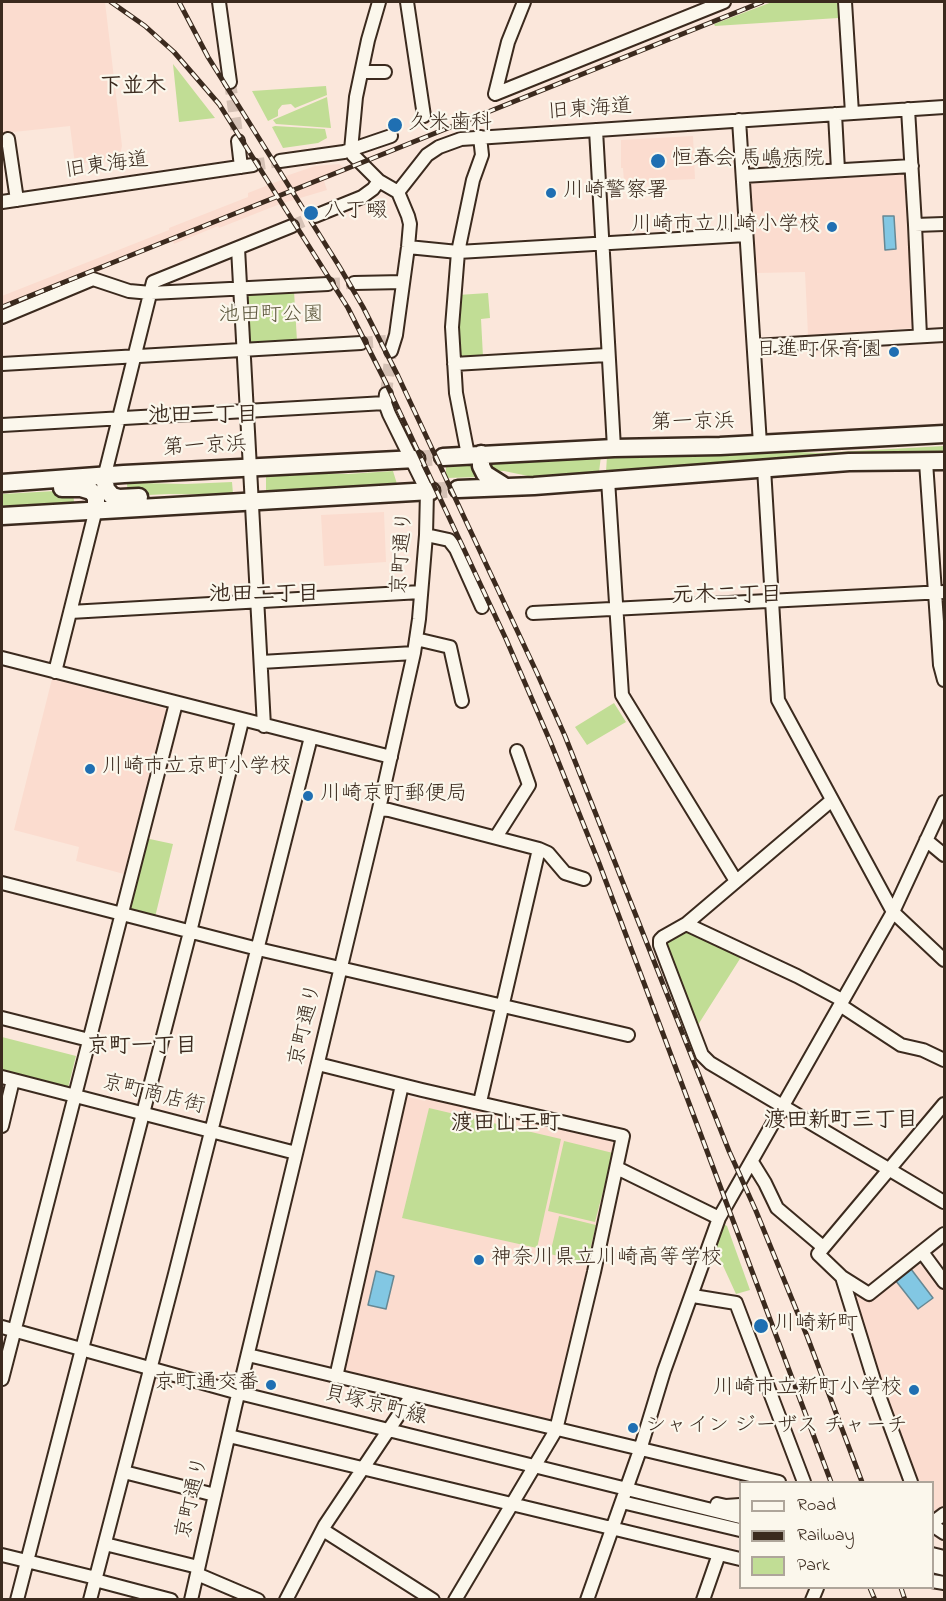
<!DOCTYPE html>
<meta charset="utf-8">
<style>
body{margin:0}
#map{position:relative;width:946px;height:1601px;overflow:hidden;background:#fbe7db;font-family:"Indie Flower",sans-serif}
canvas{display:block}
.frame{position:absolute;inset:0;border:3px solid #3b2a1e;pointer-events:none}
.legend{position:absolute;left:739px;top:1481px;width:195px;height:108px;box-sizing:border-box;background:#fbf7ec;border:2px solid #aea59a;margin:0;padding:8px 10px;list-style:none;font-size:18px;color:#3b2a1e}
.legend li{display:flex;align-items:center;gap:12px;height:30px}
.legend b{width:30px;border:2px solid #aea59a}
</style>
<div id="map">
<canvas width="946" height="1601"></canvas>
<div class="frame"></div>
<ul class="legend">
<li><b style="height:8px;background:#fbf7ec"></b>Road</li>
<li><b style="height:8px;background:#3b2a1e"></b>Railway</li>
<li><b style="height:16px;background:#c1dd95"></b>Park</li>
</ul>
</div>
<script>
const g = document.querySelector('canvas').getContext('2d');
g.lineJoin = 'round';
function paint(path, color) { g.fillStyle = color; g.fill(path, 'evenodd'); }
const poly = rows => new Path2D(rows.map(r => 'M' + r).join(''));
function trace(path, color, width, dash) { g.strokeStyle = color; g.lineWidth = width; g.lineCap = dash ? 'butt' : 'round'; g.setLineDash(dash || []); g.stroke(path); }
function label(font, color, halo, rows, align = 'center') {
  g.font = font + ' "Indie Flower","Klee One",sans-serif'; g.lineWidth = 4.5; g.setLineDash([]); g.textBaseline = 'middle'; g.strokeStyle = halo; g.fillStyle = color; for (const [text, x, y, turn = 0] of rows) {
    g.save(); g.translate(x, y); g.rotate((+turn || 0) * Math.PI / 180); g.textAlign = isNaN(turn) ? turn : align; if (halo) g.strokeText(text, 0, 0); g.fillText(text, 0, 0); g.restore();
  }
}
const built = poly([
 [2,2,105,2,122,146,119,159,75,164,70,126,4,133,6,144,2,145],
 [693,136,695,179,624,182,623,168,621,168,621,140],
 [339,164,348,171,324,181,327,190,280,204,219,228,218,226,174,244,173,241,169,242,2,311,2,296,169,230,169,228,248,197,248,193,286,178,286,176,315,166],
 [904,169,908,172,916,328,808,335,805,272,757,273,750,181],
 [384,512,386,562,324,566,321,515],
 [52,679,167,709,124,874,76,861,79,847,14,830],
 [403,1096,425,1101,427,1096,612,1140,617,1151,552,1423,344,1373,342,1369],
 [920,1256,944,1286,944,1510,933,1516,932,1482,916,1482,848,1288,867,1298]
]);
const green = poly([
 [772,2,840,2,841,15,838,18,715,26,714,24],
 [173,64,215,118,179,122],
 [326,86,327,95,295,108,291,104,282,105,278,110,278,116,268,121,252,91],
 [327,97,331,128,276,124,273,120],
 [275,126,325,129,327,138,318,143,283,148,272,127],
 [294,291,297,341,249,344,246,293],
 [488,293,490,318,481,319,483,357,461,359,458,356,458,295],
 [944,446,944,454,844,455,606,472,607,456,780,451,819,453],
 [601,456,599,472,533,477,504,471,492,471,486,462],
 [472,463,481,477,446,478,446,464],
 [393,471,397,484,266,492,266,475,306,473,348,474],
 [232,482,233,494,226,495,169,494,128,496,127,484,137,483,186,484],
 [73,490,74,502,2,509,2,494],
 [614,703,626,722,587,745,575,727],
 [145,838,173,844,155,917,128,910],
 [683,929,743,954,696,1028,664,944],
 [2,1037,76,1056,68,1088,2,1071],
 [429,1108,561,1139,537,1248,402,1218],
 [564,1141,613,1153,595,1222,548,1211],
 [559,1216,596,1225,587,1263,550,1254],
 [722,1223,727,1226,750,1290,736,1294,714,1246]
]);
const water = poly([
 [883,216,894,216,896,249,885,250,883,216],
 [911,1269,933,1298,918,1309,896,1281,911,1269],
 [376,1271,394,1276,386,1309,368,1305,376,1271]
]);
const minorTunnel = poly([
 [230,82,238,141],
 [253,165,280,161],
 [292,226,315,216],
 [328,284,354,283],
 [361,343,386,341],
 [386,394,391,351]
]);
const highwayTunnel = poly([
 [416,459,443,457],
 [431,491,458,489]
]);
const minor = poly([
 [219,2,230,82],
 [407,2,424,116],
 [524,2,508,42,495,94,724,2],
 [845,2,852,113],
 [362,72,385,72],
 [908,109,915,225],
 [835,114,838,170],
 [739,120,760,444],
 [596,130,614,448],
 [8,139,17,200],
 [238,141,241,167],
 [351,150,353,155,379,181,398,192,408,216,410,224,408,247,396,335,391,351],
 [351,150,356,97,368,40,379,2],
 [280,161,344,152,391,136],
 [743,176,912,166],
 [398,192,427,155,439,147,461,139,944,107],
 [2,202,253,165],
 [315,216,362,197,373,189,379,181],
 [408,247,458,252,746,235],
 [238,248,264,726],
 [354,283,403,282],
 [2,317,93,279,129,291,151,293,328,284],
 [920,336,915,225,944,224],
 [754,346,944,335],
 [2,364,361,343],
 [454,364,607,355],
 [2,425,385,403],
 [468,455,456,393,452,327,458,252,473,180,482,155,480,137],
 [926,462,940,665,944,680],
 [764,468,778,700,893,912,944,960],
 [608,480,622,695,736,881],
 [103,482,153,282,292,226],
 [426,535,449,540,456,549,482,607],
 [70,612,421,592],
 [533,613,944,592],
 [416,639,450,647,462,701],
 [2,658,391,757],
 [261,662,414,653],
 [55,672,97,505],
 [832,800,686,924,663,937,660,940,660,945,702,1055,710,1063,944,1202],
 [379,809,389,810,539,849,548,853,565,873,584,879],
 [496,837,529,785,517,751],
 [926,840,944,855],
 [2,883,258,949,628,1035],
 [686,924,797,976,842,1000],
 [840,1005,901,1045,923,1050,944,1060],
 [2,1018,89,1040],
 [318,1064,422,1090,623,1136,594,1272,556,1430,455,1600],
 [2,1077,296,1153],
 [480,1102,539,849],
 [944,1104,818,1254,842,1277,869,1294,944,1234],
 [2,1126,13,1080],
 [752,1162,765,1183,777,1208,823,1247],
 [617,1168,719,1218],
 [922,1252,944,1282],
 [842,1277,877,1390,911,1482],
 [693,1296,736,1303,804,1482],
 [2,1327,239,1393,740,1517],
 [248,1355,779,1482],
 [336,1377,402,1085],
 [2,1379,176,703],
 [229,1436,740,1559],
 [124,1472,215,1495],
 [622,1502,740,1530],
 [717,1504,726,1506,740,1505],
 [932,1523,944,1514],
 [932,1525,944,1533],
 [323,1530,433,1600],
 [105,1544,198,1567],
 [932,1554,944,1557],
 [2,1555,96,1578],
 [932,1566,944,1569],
 [197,1574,258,1600],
 [95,1580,171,1600],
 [932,1581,944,1583],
 [17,1600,190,932,242,721],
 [90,1600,175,1274,311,737],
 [191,1600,235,1407,379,809,414,653,419,619,426,535,427,491,389,414,385,403,386,394],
 [286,1600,325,1525,412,1395],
 [587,1600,640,1450,664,1371,719,1218,893,912,944,802],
 [703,1600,719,1554],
 [812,1600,817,1588]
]);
const highway = poly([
 [481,454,481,466,485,474,504,486],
 [443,457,614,448,720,446,944,434],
 [104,476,106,489,112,496,119,498,139,497],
 [2,483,124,474,416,459],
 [62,488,81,488,91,491,96,497,96,510],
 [458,489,534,486,849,462,944,461],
 [2,516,431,491]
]);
const rail = poly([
 [111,2,145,26,174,52,219,104,348,308,386,383,506,639,550,741,599,863,831,1482],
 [179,2,208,57,339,266,363,307,398,376,537,673,565,736,729,1151,756,1211,807,1336,862,1482],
 [2,307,762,2],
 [870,1588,875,1600],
 [901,1588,905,1600]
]);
const markers = [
 [395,125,8,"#1f6fb2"],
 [658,161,8,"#1f6fb2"],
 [551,193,6,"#1f6fb2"],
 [311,213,8,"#1f6fb2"],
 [832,227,6,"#1f6fb2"],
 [894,352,6,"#1f6fb2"],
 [90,769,6,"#1f6fb2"],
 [308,796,6,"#1f6fb2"],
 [479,1260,6,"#1f6fb2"],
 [761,1326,8,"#1f6fb2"],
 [271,1385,6,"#1f6fb2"],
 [914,1390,6,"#1f6fb2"],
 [633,1428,6,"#1f6fb2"]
];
const streetNames = [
 ["旧東海道",590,111,-4],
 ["旧東海道",107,167,-8],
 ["第一京浜",693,424,-1],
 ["第一京浜",205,448,-3],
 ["京町通り",404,553,-86],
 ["京町通り",307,1025,-77],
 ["京町商店街",153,1096,14],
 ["貝塚京町線",375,1407,14],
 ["京町通り",194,1498,-77]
];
const poiNames = [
 ["久米歯科",408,125],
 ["恒春会 馬嶋病院",672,161],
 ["川崎警察署",563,193],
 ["八丁畷",324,213],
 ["川崎市立川崎小学校",820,227,"right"],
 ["日進町保育園",882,352,"right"],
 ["川崎市立京町小学校",102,769],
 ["川崎京町郵便局",320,796],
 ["神奈川県立川崎高等学校",491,1260],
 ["川崎新町",774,1326],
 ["京町通交番",259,1385,"right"],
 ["川崎市立新町小学校",902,1390,"right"],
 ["シャイン ジーザス チャーチ",645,1428]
];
const parkNames = [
 ["池田町公園",271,317]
];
const neighbourhoodNames = [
 ["下並木",133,88],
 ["池田一丁目",203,417],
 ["池田二丁目",264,596],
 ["元木二丁目",727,597],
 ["京町一丁目",142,1048],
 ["渡田新町三丁目",841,1122],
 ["渡田山王町",506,1125]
];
paint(built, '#fbdccf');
paint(green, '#c1dd95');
paint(water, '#82c7e3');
trace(water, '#668894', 1.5);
trace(minorTunnel, '#d5c1b5', 12, [12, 6]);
trace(highwayTunnel, '#d5c1b5', 16, [16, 8]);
trace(minor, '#3b2a1e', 16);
trace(highway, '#3b2a1e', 21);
trace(minor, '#fbf7ec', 12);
trace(highway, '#fbf7ec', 16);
trace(rail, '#3b2a1e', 5);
trace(rail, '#fbf7ec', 3, [9]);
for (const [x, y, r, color] of markers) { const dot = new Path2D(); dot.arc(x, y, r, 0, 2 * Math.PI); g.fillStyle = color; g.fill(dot); trace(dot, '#fbf7ec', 2); }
label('21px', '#3b2a1e', '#fbf7ec', streetNames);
label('21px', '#3b2a1e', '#fbf7ec', poiNames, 'left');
label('21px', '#5c573c', '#fbf7ec', parkNames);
label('bold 22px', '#3b2a1e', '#fbf7ec', neighbourhoodNames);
</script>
